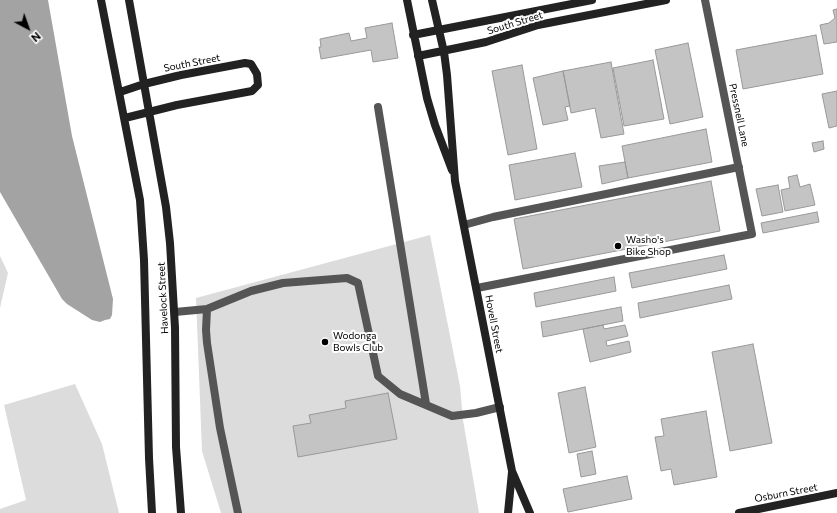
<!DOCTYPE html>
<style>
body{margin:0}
#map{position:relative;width:837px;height:513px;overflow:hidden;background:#fff;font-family:Commissioner,sans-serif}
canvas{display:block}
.north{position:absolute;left:8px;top:8px;width:40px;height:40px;-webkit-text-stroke:3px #fff;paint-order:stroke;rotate:139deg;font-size:11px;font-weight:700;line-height:16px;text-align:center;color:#000}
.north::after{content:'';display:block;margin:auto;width:14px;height:18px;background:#000;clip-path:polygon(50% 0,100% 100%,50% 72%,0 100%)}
</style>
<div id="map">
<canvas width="837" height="513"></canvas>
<div class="north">N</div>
</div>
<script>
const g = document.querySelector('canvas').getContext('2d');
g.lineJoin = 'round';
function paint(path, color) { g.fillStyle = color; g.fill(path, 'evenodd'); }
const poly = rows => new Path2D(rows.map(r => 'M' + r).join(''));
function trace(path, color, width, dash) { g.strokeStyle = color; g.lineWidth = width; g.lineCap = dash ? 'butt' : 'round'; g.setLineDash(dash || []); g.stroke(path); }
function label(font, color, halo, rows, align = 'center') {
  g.font = font + ' Commissioner,sans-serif'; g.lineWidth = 4; g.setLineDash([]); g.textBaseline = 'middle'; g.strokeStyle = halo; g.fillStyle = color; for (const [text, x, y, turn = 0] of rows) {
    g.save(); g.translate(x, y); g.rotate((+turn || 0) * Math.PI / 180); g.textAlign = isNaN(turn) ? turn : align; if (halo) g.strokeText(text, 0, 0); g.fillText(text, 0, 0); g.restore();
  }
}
const green = poly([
 [430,235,460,386,463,420,479,513,221,513,202,451,196,298],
 [0,256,8,273,0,308],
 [75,384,102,444,119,513,0,513,0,509,26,500,4,405]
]);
const water = poly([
 [0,0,48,0,72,136,113,299,112,315,110,319,105,320,100,322,92,320,67,304,62,299,0,192]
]);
const building = poly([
 [837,9,837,42,824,44,820,25,829,23,835,18,833,10,837,9],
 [392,23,398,58,373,62,371,50,321,59,319,47,321,47,320,39,349,33,351,41,367,38,365,28,392,23],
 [816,35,823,74,743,89,736,50,816,35],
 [688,43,703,117,670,124,655,50,688,43],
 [653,60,664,119,624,126,613,68,653,60],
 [611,62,624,134,601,138,595,108,571,113,563,71,611,62],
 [522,65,537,149,508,155,492,71,522,65],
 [563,71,570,106,565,107,568,120,543,125,533,78,563,71],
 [837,91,837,126,829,128,822,94,837,91],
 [706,129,712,162,628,178,622,146,706,129],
 [823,141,824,149,814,152,812,143,823,141],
 [575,153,582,187,515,200,509,165,575,153],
 [625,162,628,178,602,184,599,166,625,162],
 [797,175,800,187,810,184,815,205,785,211,781,190,790,188,788,177,797,175],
 [711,181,720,231,523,269,514,219,711,181],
 [778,185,783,212,762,216,756,189,778,185],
 [817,212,819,222,763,233,761,223,817,212],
 [724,255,727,269,632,288,629,273,724,255],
 [614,277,616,291,536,307,534,293,614,277],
 [729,285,732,299,640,318,638,303,729,285],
 [621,307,623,321,543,337,541,322,621,307],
 [603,325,604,329,625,325,628,336,606,341,607,346,629,341,631,352,590,362,583,329,603,325],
 [753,344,772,443,730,451,712,352,753,344],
 [585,387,596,447,569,453,558,393,585,387],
 [388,393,397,439,298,457,293,426,311,423,309,415,346,408,345,401,388,393],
 [706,411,717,477,674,485,671,469,661,471,655,437,664,436,661,419,706,411],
 [592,451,596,474,581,477,577,454,592,451],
 [627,476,632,499,568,512,563,489,627,476]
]);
const lane = poly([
 [378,107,426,404],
 [464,225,493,217,739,167],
 [477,288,752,234,705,0],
 [207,309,251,291,283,283,347,278,358,283,378,376,400,394,452,416,476,413,500,407],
 [175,312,207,309,206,330,207,343,220,428,238,513]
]);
const secondary = poly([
 [101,0,140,200,144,260,149,458,152,513],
 [129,0,166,207,170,243,175,328,176,447,181,513],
 [407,0,427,98,435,125,452,170],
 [432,0,444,52,447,75,455,181,512,471,530,513],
 [413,35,592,0],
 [418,56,486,42,538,25,666,0],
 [120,92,144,84,181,75,245,63,251,64,257,74,258,85,252,91,177,105,125,118],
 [508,513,512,472],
 [739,513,837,493]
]);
const markers = [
 [618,246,4,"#000"],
 [325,342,4,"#000"]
];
const streetNames = [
 ["South Street",515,23,-17],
 ["South Street",192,63,-11],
 ["Pressnell Lane",739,115,78],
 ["Havelock Street",163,298,-93],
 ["Hovell Street",494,324,79],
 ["Osburn Street",786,493,-11]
];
const poiNames = [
 ["Washo's",626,240],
 ["Bike Shop",626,252],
 ["Wodonga",333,336],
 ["Bowls Club",333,348]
];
paint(green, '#dcdcdc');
paint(water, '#a3a3a3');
paint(building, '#c4c4c4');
trace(building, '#999', 1);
trace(lane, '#555', 8);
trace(secondary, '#222', 8);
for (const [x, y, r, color] of markers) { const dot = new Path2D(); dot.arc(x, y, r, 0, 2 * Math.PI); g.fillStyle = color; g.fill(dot); trace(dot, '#fff', 1.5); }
label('10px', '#000', '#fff', streetNames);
label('10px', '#000', '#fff', poiNames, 'left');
</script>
